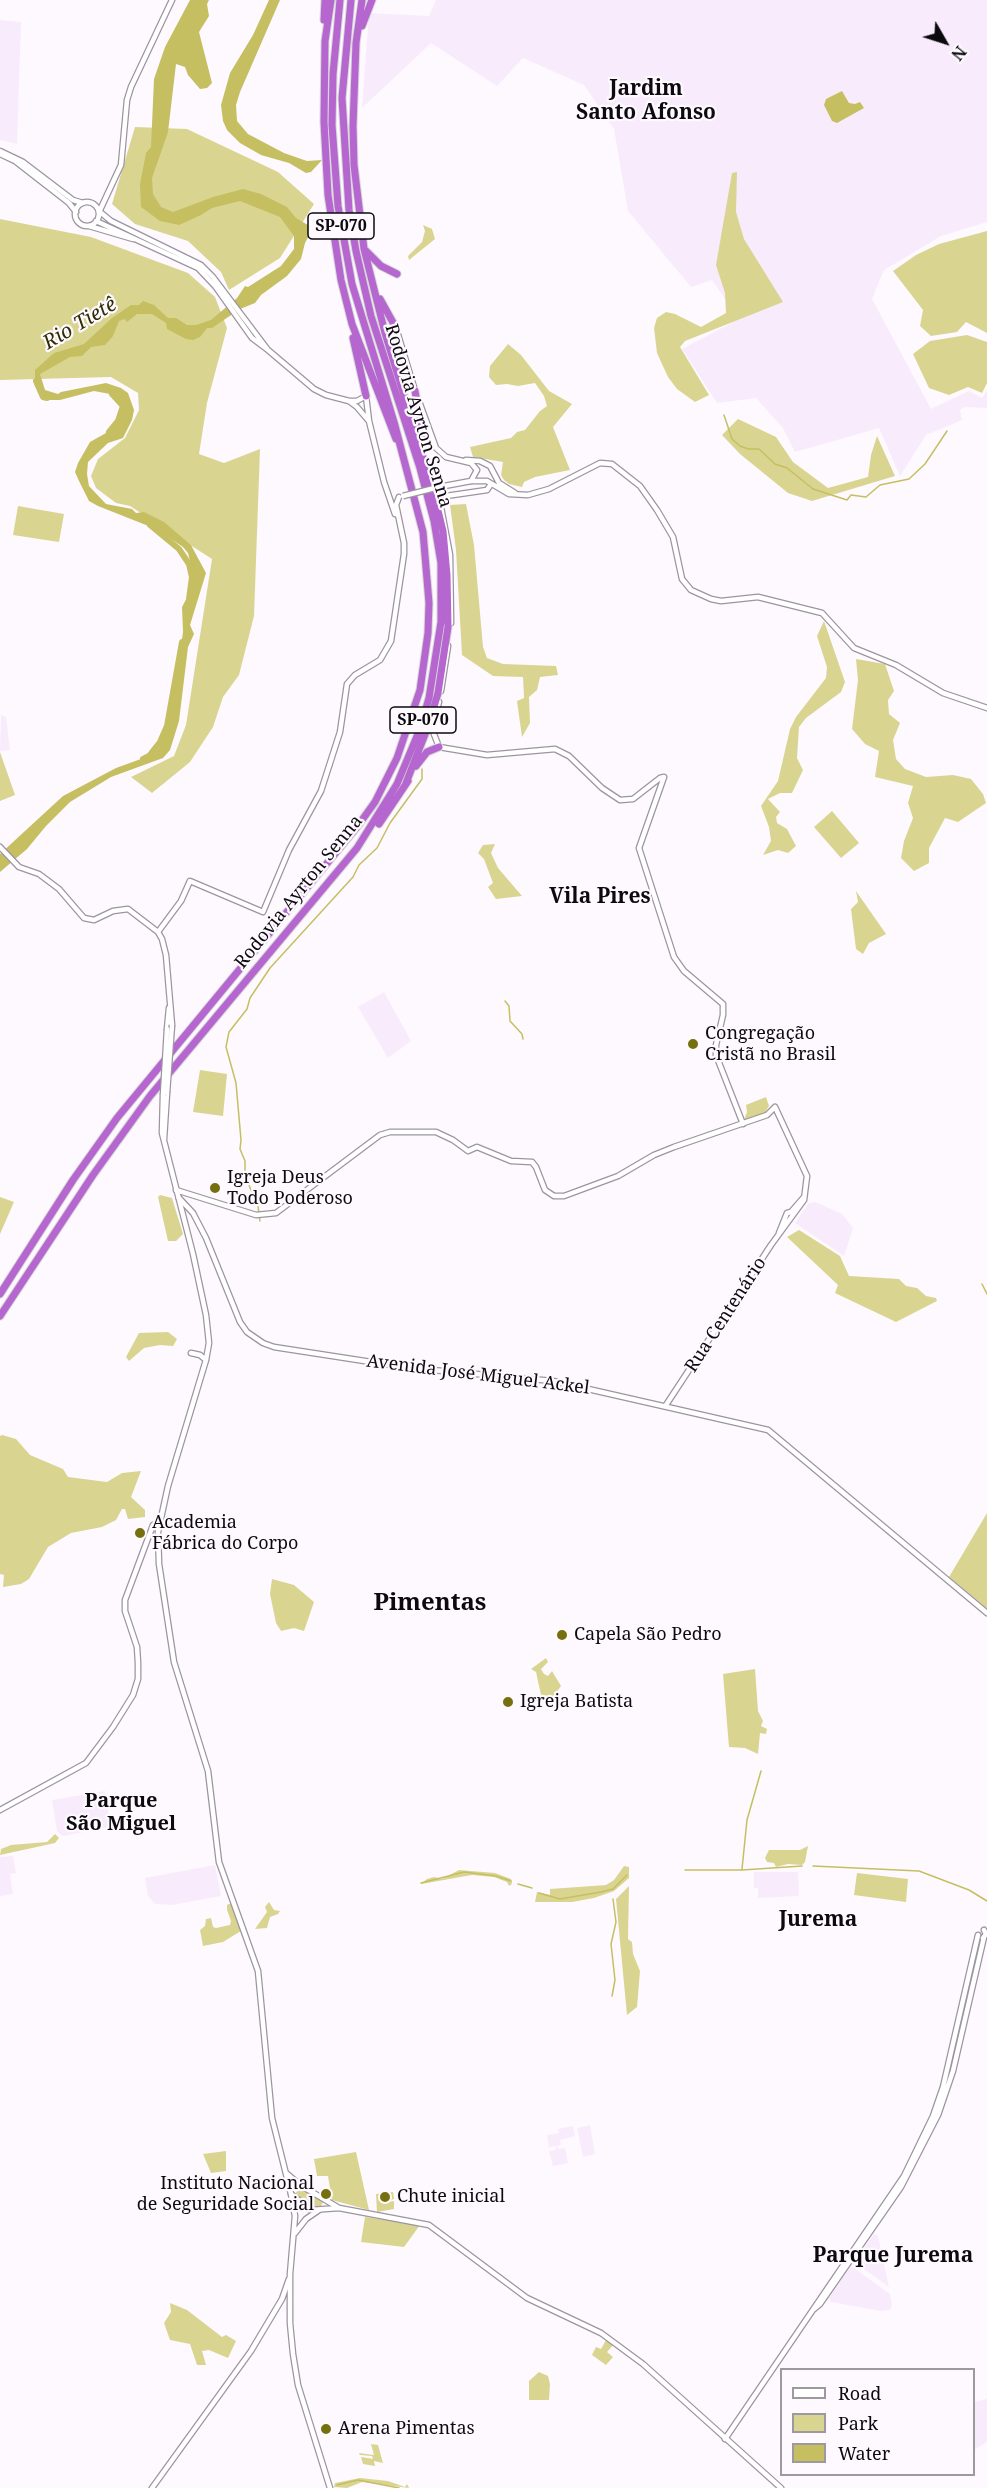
<!DOCTYPE html>
<meta charset="utf-8">
<style>
body{margin:0}
#map{position:relative;width:987px;height:2488px;overflow:hidden;background:#fdf9ff;font-family:"Noto Serif",serif}
canvas{display:block}
.legend{position:absolute;left:780px;top:2368px;width:195px;height:108px;box-sizing:border-box;background:#fdf9ff;border:2px solid #9d999f;margin:0;padding:8px 10px;list-style:none;font-size:18px;color:#0d0a0f}
.legend li{display:flex;align-items:center;gap:12px;height:30px}
.legend b{width:30px;border:2px solid #9d999f}
.north{position:absolute;left:915px;top:12px;width:60px;height:60px;-webkit-text-stroke:4px #fdf9ff;paint-order:stroke;rotate:129deg;font-size:16px;font-weight:700;line-height:24px;text-align:center;color:#0d0a0f}
.north::after{content:'';display:block;margin:auto;width:21px;height:27px;background:#0d0a0f;clip-path:polygon(50% 0,100% 100%,50% 72%,0 100%)}
</style>
<div id="map">
<canvas width="987" height="2488"></canvas>
<ul class="legend">
<li><b style="height:8px;background:#fff"></b>Road</li>
<li><b style="height:16px;background:#d9d590"></b>Park</li>
<li><b style="height:16px;background:#c5bf61"></b>Water</li>
</ul>
<div class="north">N</div>
</div>
<script>
const g = document.querySelector('canvas').getContext('2d');
g.lineJoin = 'round';
function paint(path, color) { g.fillStyle = color; g.fill(path, 'evenodd'); }
const poly = rows => new Path2D(rows.map(r => 'M' + r).join(''));
function trace(path, color, width, dash) { g.strokeStyle = color; g.lineWidth = width; g.lineCap = dash ? 'butt' : 'round'; g.setLineDash(dash || []); g.stroke(path); }
function label(font, color, halo, rows, align = 'center') {
  g.font = font + ' "Noto Serif",serif'; g.lineWidth = 4.5; g.setLineDash([]); g.textBaseline = 'middle'; g.strokeStyle = halo; g.fillStyle = color; for (const [text, x, y, turn = 0] of rows) {
    g.save(); g.translate(x, y); g.rotate((+turn || 0) * Math.PI / 180); g.textAlign = isNaN(turn) ? turn : align; if (halo) g.strokeText(text, 0, 0); g.fillText(text, 0, 0); g.restore();
  }
}
const built = poly([
 [436,0,987,0,987,222,941,236,884,270,872,299,931,409,969,391,982,398,987,390,987,408,964,407,960,410,962,420,926,435,900,476,879,428,795,452,783,428,756,398,717,403,682,349,739,319,712,280,691,287,628,211,614,129,584,85,523,58,497,86,431,43,362,108,369,13,429,16],
 [0,20,21,22,17,144,0,140],
 [1,715,6,717,10,750,0,751],
 [384,992,411,1041,388,1058,358,1007],
 [815,1202,842,1214,853,1228,844,1256,795,1223,809,1203],
 [105,1791,110,1827,63,1836,57,1831,52,1800],
 [13,1856,16,1873,10,1874,13,1894,0,1896,0,1857],
 [215,1865,221,1896,172,1905,155,1904,148,1896,145,1878],
 [754,1872,798,1872,799,1896,758,1898,758,1888,754,1888],
 [590,2125,595,2154,583,2157,577,2128],
 [573,2126,575,2136,560,2140,561,2145,557,2146,558,2149,565,2148,568,2163,553,2166,549,2151,556,2150,556,2146,549,2147,547,2135,559,2133,558,2129],
 [874,2234,878,2236,889,2287,854,2262],
 [851,2266,890,2294,892,2306,890,2310,881,2311,831,2302,829,2298],
 [987,2399,987,2442,974,2450,974,2402]
]);
const green = poly([
 [135,127,187,129,278,172,314,204,280,258,229,290,221,272,188,241,135,224,112,204],
 [737,172,736,212,744,239,783,302,685,341,680,347,709,395,695,402,677,389,668,377,657,353,654,328,657,318,666,312,675,314,701,327,726,313,725,293,716,265,732,173],
 [0,219,91,237,188,273,215,297,227,328,207,403,199,454,224,463,260,449,254,616,239,675,223,697,213,727,190,762,152,793,131,777,174,756,186,725,212,559,130,506,116,503,96,488,91,476,98,459,125,438,139,410,138,393,111,377,0,380],
 [423,225,432,229,435,239,409,260,408,256,422,242,425,231],
 [987,231,987,333,966,322,957,332,931,336,920,326,923,310,893,271,916,255,939,244],
 [967,335,987,342,987,383,982,393,968,387,949,395,929,388,913,354,930,341],
 [508,344,521,355,549,391,572,404,553,427,570,470,535,477,524,482,522,487,509,484,504,480,501,475,503,462,473,457,470,447,511,438,517,432,525,430,540,411,547,406,544,396,535,383,518,386,507,384,496,385,489,377,490,366],
 [738,419,776,437,793,462,828,488,868,477,871,455,877,436,895,476,812,501,788,493,740,454,722,435],
 [466,504,474,545,483,647,487,658,503,664,556,666,558,675,540,677,537,690,529,697,530,723,522,737,517,701,524,698,523,677,493,676,462,655,456,550,450,505],
 [18,506,64,514,59,542,13,535],
 [824,621,845,682,841,692,806,718,799,727,797,758,803,770,792,793,780,793,768,799,780,812,776,817,777,823,787,829,796,846,788,853,778,850,763,855,771,841,769,827,761,806,778,781,790,729,796,717,826,678,827,667,817,636],
 [856,659,885,664,894,691,888,700,889,714,900,723,893,740,896,759,905,769,926,777,953,775,971,779,983,794,986,803,958,822,945,818,929,848,929,863,914,871,901,858,904,841,913,818,908,803,913,786,875,777,879,751,865,744,852,729,858,680],
 [0,752,15,795,0,801],
 [832,811,859,843,841,858,814,827],
 [495,844,491,853,498,868,522,896,496,899,488,887,493,883,484,859,478,853,483,845],
 [856,891,886,934,869,943,863,954,856,949,851,909,858,902],
 [200,1070,227,1074,223,1116,193,1112],
 [766,1097,769,1106,764,1114,744,1120,747,1112,746,1105],
 [160,1195,172,1198,183,1234,176,1241,168,1241,158,1197],
 [0,1197,14,1202,0,1234],
 [799,1230,840,1256,849,1276,899,1279,906,1286,917,1288,926,1296,936,1298,937,1301,896,1322,835,1293,838,1285,787,1237],
 [168,1332,177,1339,173,1346,160,1345,144,1348,129,1361,126,1357,139,1333],
 [2,1435,16,1439,30,1455,63,1469,68,1477,107,1482,122,1473,141,1471,131,1497,145,1510,145,1517,128,1519,125,1509,122,1509,116,1520,102,1527,71,1533,48,1547,29,1579,21,1584,3,1587,4,1575,0,1574,0,1436],
 [987,1513,987,1609,949,1577],
 [272,1579,294,1585,314,1602,304,1631,294,1628,281,1631,276,1623,270,1594],
 [546,1658,548,1662,541,1669,544,1674,548,1676,552,1671,561,1686,553,1697,541,1695,536,1672,531,1669],
 [755,1669,758,1711,763,1721,761,1726,767,1729,766,1734,760,1733,758,1754,745,1748,729,1747,723,1674],
 [55,1834,59,1838,55,1843,0,1855,1,1849,11,1845,47,1842],
 [808,1846,805,1862,802,1865,788,1864,776,1867,774,1863,767,1862,765,1858,769,1850,800,1850],
 [624,1866,629,1867,629,1878,614,1891,594,1898,572,1902,535,1902,537,1892,550,1895,550,1889,606,1885,614,1880],
 [459,1870,495,1873,511,1879,512,1884,509,1886,507,1882,494,1877,472,1875,421,1884,427,1879,434,1877,442,1879],
 [857,1873,908,1879,906,1902,854,1895],
 [629,1886,628,1939,632,1942,633,1954,640,1971,637,2007,627,2015,616,1899],
 [269,1902,274,1910,280,1911,278,1914,270,1917,267,1928,255,1929,267,1912,265,1907],
 [231,1903,241,1931,223,1942,203,1946,200,1930,205,1926,206,1919,211,1918,213,1927,216,1928,230,1925,231,1921,227,1910,227,1905],
 [226,2151,226,2171,211,2173,203,2154],
 [356,2152,369,2210,332,2200,328,2176,317,2176,314,2159],
 [300,2187,323,2202,321,2206,311,2207,299,2199,295,2194],
 [393,2192,394,2199,380,2203,394,2201,394,2209,377,2212,376,2194],
 [365,2217,420,2225,404,2247,361,2242],
 [170,2303,187,2310,222,2337,226,2335,236,2341,228,2358,209,2350,202,2351,206,2365,197,2365,190,2344,170,2340,164,2323,171,2312],
 [606,2340,614,2344,607,2352,613,2357,606,2365,592,2355,596,2347,601,2349],
 [539,2372,548,2376,550,2384,549,2400,529,2400,529,2381],
 [371,2444,378,2445,383,2463,374,2461,375,2466,363,2464,361,2457,373,2459,372,2456,360,2455,359,2453,374,2455],
 [360,2478,388,2481,405,2487,407,2484,409,2488,362,2482,347,2488,334,2487,335,2483]
]);
const water = poly([
 [190,0,209,0,207,4,209,16,199,32,212,83,207,88,200,89,188,75,185,67,176,64,168,132,152,178,153,194,161,207,173,212,213,197,243,189,261,194,287,207,296,218,313,228,305,243,301,259,287,276,261,295,255,303,240,309,212,328,207,328,200,337,193,340,186,339,167,329,166,323,152,314,137,314,127,322,125,319,119,321,113,336,105,345,91,347,82,356,70,357,40,374,45,390,58,394,61,392,106,383,121,388,128,393,134,410,132,420,123,438,108,443,88,462,87,474,89,486,106,504,132,509,136,513,144,512,164,522,191,545,206,573,190,625,194,634,188,647,179,721,170,750,163,758,111,777,70,802,46,826,27,849,0,872,0,854,63,796,116,768,152,755,159,748,161,738,168,728,167,713,172,708,183,632,182,607,190,592,193,573,188,553,183,547,156,529,98,506,89,501,79,481,75,472,78,463,90,442,106,433,118,422,123,414,122,402,110,394,94,391,60,400,43,400,35,386,35,370,54,353,84,344,112,318,131,305,139,305,143,301,154,305,168,318,176,318,187,325,196,325,211,320,237,298,245,286,248,287,281,266,294,249,294,236,280,217,240,201,212,208,201,215,179,225,160,221,141,207,140,184,146,153,151,147,154,79,165,47],
 [269,0,280,0,240,92,236,105,237,121,248,134,284,153,307,161,322,160,311,172,306,173,289,163,261,155,240,143,227,130,223,121,221,105,230,73,253,35],
 [842,91,849,103,855,104,860,102,864,108,837,123,832,121,824,105,826,99]
]);
const stream = poly([
 [724,415,732,439,740,446,748,449,759,449,775,464,787,468,813,489,847,500,851,495,866,497,880,485,909,479,925,464,947,431],
 [505,1001,509,1006,510,1021,522,1034,523,1039],
 [260,1221,258,1206,245,1176,245,1161,240,1149,241,1140,236,1083,226,1047,229,1032,247,1009,250,998,270,968,353,877,359,865,377,848,390,823,422,779,422,769],
 [982,1284,987,1294],
 [813,1866,919,1871,969,1890,987,1901],
 [742,1869,747,1820,761,1771],
 [685,1870,742,1870,802,1866],
 [421,1883,464,1872,496,1876,511,1881],
 [518,1884,532,1888],
 [539,1893,560,1899,601,1892,613,1889,627,1875],
 [612,1996,615,1980,611,1944,616,1922,613,1899],
 [337,2485,358,2480,399,2488]
]);
const river = poly([
 [36,381,43,397,47,398],
 [109,432,118,421,123,406,112,394],
 [150,525,179,549,189,564,192,577,189,599],
 [143,759,149,756,160,742,167,726,182,642]
]);
const tertiary = poly([
 [100,210,121,165,127,100,131,87,172,0],
 [466,460,480,461,490,466,499,483,515,493],
 [471,481,487,481,509,494,528,495,549,489,600,463,612,464,640,486,657,510,673,537,682,579,691,590,711,599,721,601,758,597,822,613,854,648,896,665,943,693,987,708],
 [451,623,450,555,440,502,446,496,487,490,491,484],
 [441,691,448,646],
 [439,702,432,729,439,747,487,755,555,749,569,756,602,788,620,800,633,799,660,778,664,777],
 [664,777,639,848,674,957,684,971,723,1004,723,1015,716,1045,716,1055,743,1124],
 [176,1190,256,1215,276,1213,380,1135,390,1132,436,1132,453,1140,468,1151,477,1147,511,1161,532,1162,536,1167,545,1190,554,1196,564,1196,618,1176,654,1155,674,1147,767,1115,775,1107,807,1176,804,1200,771,1245,666,1405],
 [179,1198,193,1213,206,1238,240,1322,247,1332,263,1343,274,1347,410,1368,553,1381,768,1430,987,1613],
 [779,1233,787,1213,791,1212,804,1197],
 [0,1810,86,1763,113,1727,133,1695,138,1679,138,1663,137,1647,125,1611,125,1600,153,1525,160,1521],
 [983,1938,986,1934,984,1930],
 [291,2194,295,2216,290,2274,290,2323,293,2354,298,2385,330,2488],
 [295,2233,306,2219,319,2210],
 [814,2309,820,2304,901,2187,938,2115,953,2071,984,1937],
 [725,2439,904,2176,933,2116,943,2087,978,1935],
 [152,2488,251,2351,282,2299,289,2279]
]);
const secondary = poly([
 [0,151,23,162,73,200,83,203],
 [0,154,15,161,69,203,76,212],
 '75 214a12 12 0 1 1 24 0a12 12 0 1 1-24 0Z',
 [100,212,111,221,201,265,213,277,268,350,314,389,326,395,349,401,357,401,366,396,369,421,384,482,395,514],
 [96,221,198,268,215,286,252,338,268,350],
 [89,226,133,239],
 [396,328,416,394],
 [349,401,357,407,368,420],
 [420,404,436,448,446,457,471,463,477,470,471,481,439,487],
 [0,847,19,867,39,874,59,889,84,918,94,920,113,911,128,909,158,932,162,939,166,955,172,1025],
 [158,932,181,901,190,881,263,912,289,850,321,791,340,732,347,684,355,675,380,660,391,641,404,554,404,543,396,505,399,497],
 [167,1029,169,1008],
 [163,1095,162,1133,193,1254,206,1315,209,1343,206,1360,168,1486,158,1532,159,1564,174,1662,208,1771,219,1862,258,1971,272,2118,291,2194,311,2210,339,2208],
 [164,1139,167,1093],
 [191,1353,200,1355,206,1360],
 [286,2173,300,2185,339,2208,429,2225,527,2298,601,2333,643,2364,781,2488]
]);
const motorway = poly([
 [331,0,325,41,324,122,328,195,341,280,352,324,396,439],
 [362,0,356,43,353,126,354,165,364,249,385,333,434,494,443,531,447,575,448,627,438,693,429,724,406,783],
 [324,20,325,0],
 [362,26,372,0],
 [366,251,381,266,397,274],
 [380,299,396,328],
 [353,338,366,396],
 [415,391,425,448],
 [416,766,427,752,439,747],
 [379,824,408,781],
 [0,1294,73,1180,117,1118,357,827,375,802,397,758,420,690,428,633,429,603,423,532,394,422,352,284,338,206,332,125,333,74,340,0],
 [0,1316,93,1175,150,1096,357,848,397,784,420,729,429,698,441,622,441,563,434,521,420,468,371,316,356,251,349,210,342,98,351,0]
]);
const secondaryBridge = poly([
 [403,496,439,487],
 [167,1093,172,1025],
 [163,1095,167,1029]
]);
const markers = [
 [693,1044,6,"#756f0e"],
 [215,1188,6,"#756f0e"],
 [140,1533,6,"#756f0e"],
 [562,1635,6,"#756f0e"],
 [508,1702,6,"#756f0e"],
 [326,2194,6,"#756f0e"],
 [385,2197,6,"#756f0e"],
 [326,2429,6,"#756f0e"]
];
const shields = [
 [341,226,66],
 [423,720,66]
];
const shieldNames = [
 ["SP-070",341,226],
 ["SP-070",423,720]
];
const streetNames = [
 ["Rodovia Ayrton Senna",418,416,73],
 ["Rodovia Ayrton Senna",299,892,-51],
 ["Rua Centenário",726,1315,-57],
 ["Avenida José Miguel Ackel",478,1375,7]
];
const poiNames = [
 ["Congregação",705,1034],
 ["Cristã no Brasil",705,1055],
 ["Igreja Deus",227,1178],
 ["Todo Poderoso",227,1199],
 ["Academia",152,1523],
 ["Fábrica do Corpo",152,1544],
 ["Capela São Pedro",574,1635],
 ["Igreja Batista",520,1702],
 ["Instituto Nacional",314,2184,"right"],
 ["de Seguridade Social",314,2205,"right"],
 ["Chute inicial",397,2197],
 ["Arena Pimentas",338,2429]
];
const waterNames = [
 ["Rio Tietê",80,324,-31]
];
const neighbourhoodNames = [
 ["Parque",121,1801],
 ["São Miguel",121,1824]
];
const quarterNames = [
 ["Jardim",646,89],
 ["Santo Afonso",646,113],
 ["Vila Pires",600,897],
 ["Jurema",818,1920],
 ["Parque Jurema",893,2256]
];
const districtNames = [
 ["Pimentas",430,1603]
];
paint(built, '#f8ecfc');
paint(green, '#d9d590');
paint(water, '#c5bf61');
trace(stream, '#c5bf61', 1.5);
trace(river, '#c5bf61', 6);
trace(tertiary, '#9d94a0', 7);
trace(secondary, '#9d94a0', 7);
trace(motorway, '#d8d8d9', 9);
trace(tertiary, '#fff', 4.5);
trace(secondary, '#fff', 4.5);
trace(motorway, '#b567cf', 7);
trace(secondaryBridge, '#9d94a0', 7, []);
trace(secondaryBridge, '#fff', 4.5);
for (const [x, y, r, color] of markers) { const dot = new Path2D(); dot.arc(x, y, r, 0, 2 * Math.PI); g.fillStyle = color; g.fill(dot); trace(dot, '#fdf9ff', 2); }
for (const [x, y, w] of shields) { const box = new Path2D(); box.roundRect(x - w / 2, y - 13, w, 26, 4.5); g.fillStyle = '#fdf9ff'; g.fill(box); trace(box, '#0d0a0f', 1.5); }
label('bold 16px', '#0d0a0f', null, shieldNames);
label('18px', '#0d0a0f', '#fdf9ff', streetNames);
label('18px', '#0d0a0f', '#fdf9ff', poiNames, 'left');
label('italic 20px', '#302d03', '#fdf9ff', waterNames);
label('bold 20px', '#0d0a0f', '#fdf9ff', neighbourhoodNames);
label('bold 21px', '#0d0a0f', '#fdf9ff', quarterNames);
label('bold 24px', '#0d0a0f', '#fdf9ff', districtNames);
</script>
